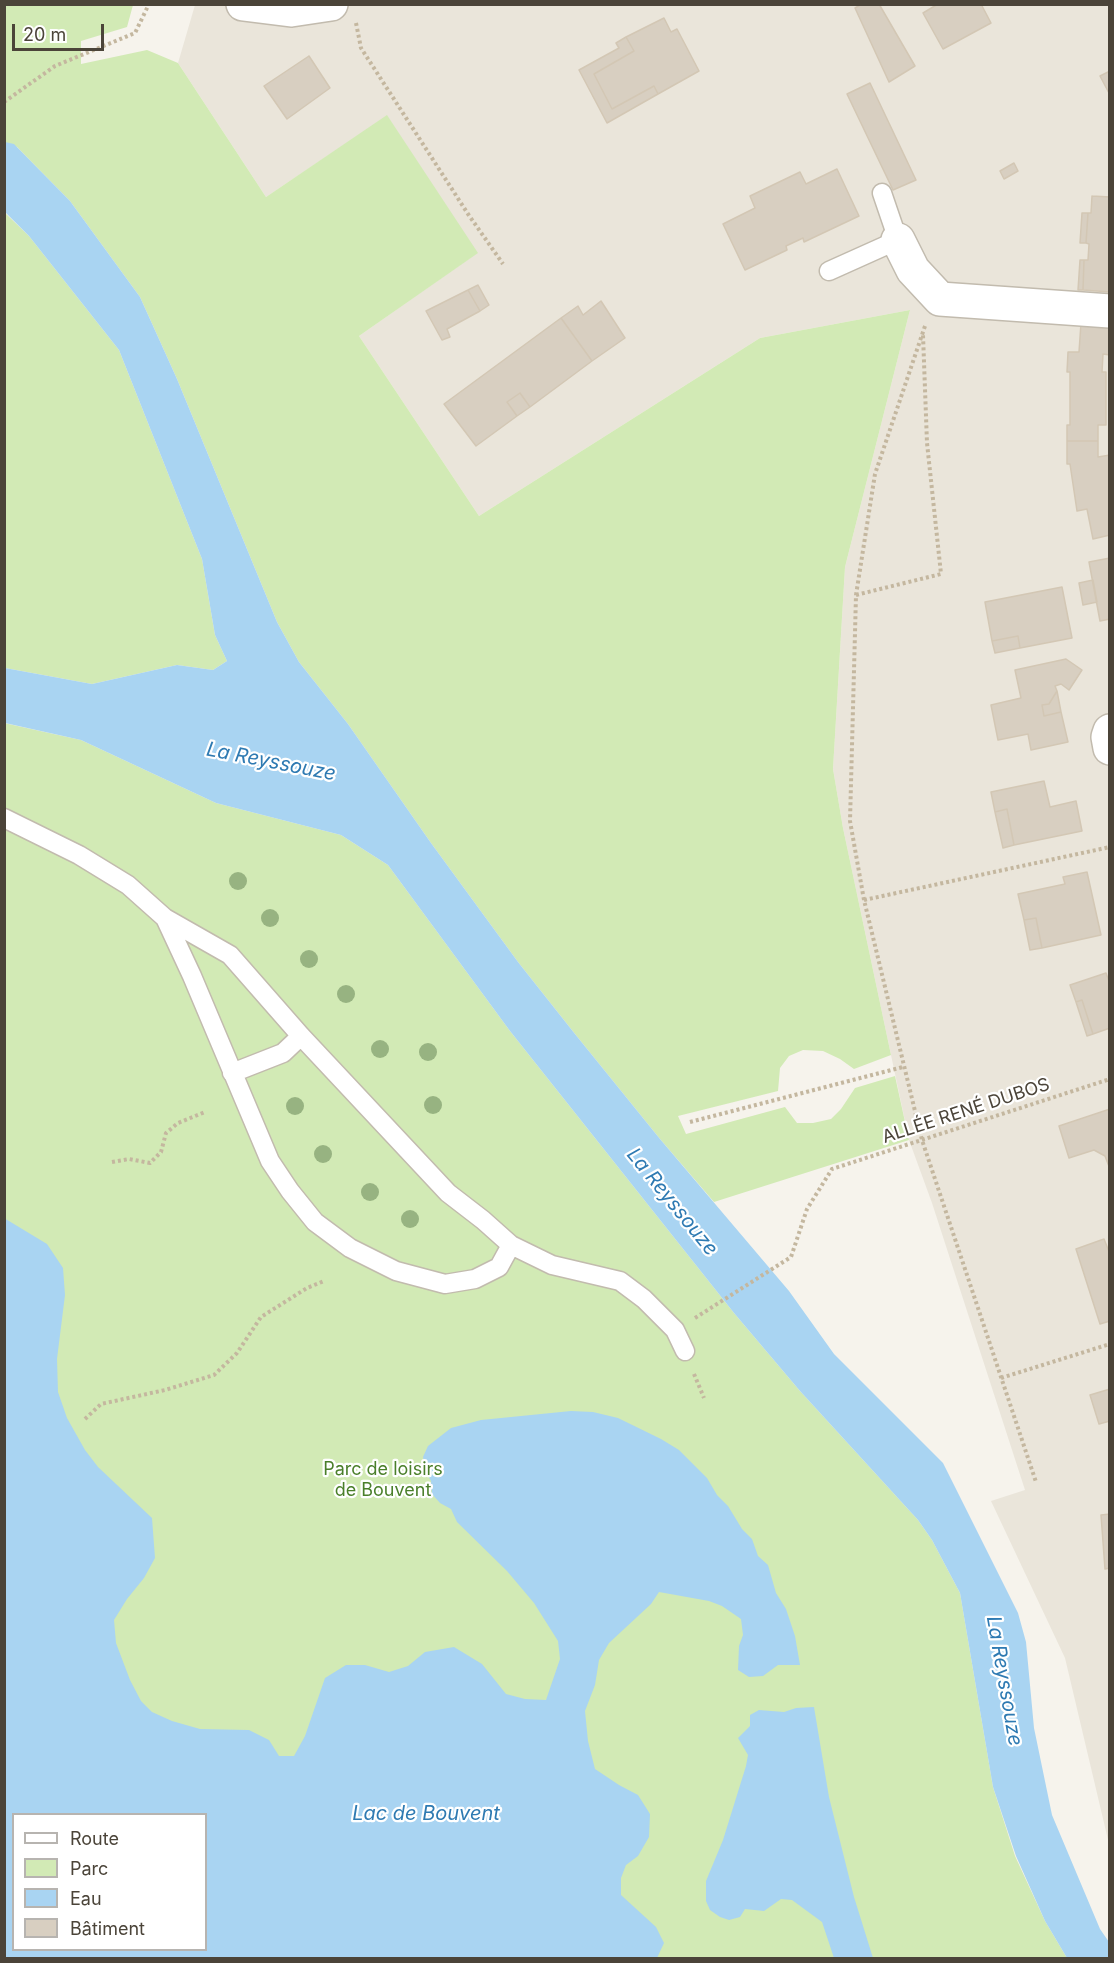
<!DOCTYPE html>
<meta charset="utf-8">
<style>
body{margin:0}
#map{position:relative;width:1114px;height:1963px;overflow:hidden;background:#f6f3ec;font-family:Inter,sans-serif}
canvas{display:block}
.frame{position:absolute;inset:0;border:6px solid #4b4439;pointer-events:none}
.legend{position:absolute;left:12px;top:1813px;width:195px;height:138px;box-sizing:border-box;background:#fff;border:2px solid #b7b4b0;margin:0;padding:8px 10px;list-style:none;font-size:18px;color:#4b4439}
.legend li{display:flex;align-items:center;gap:12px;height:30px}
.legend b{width:30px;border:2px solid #b7b4b0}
.scale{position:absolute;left:12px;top:24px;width:92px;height:27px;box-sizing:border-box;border:3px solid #4b4439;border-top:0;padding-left:8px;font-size:18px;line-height:21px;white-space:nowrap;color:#4b4439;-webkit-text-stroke:4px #fff;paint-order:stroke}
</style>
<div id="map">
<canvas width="1114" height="1963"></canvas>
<div class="frame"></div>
<ul class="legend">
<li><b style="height:8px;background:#fff"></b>Route</li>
<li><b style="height:16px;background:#d2eab5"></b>Parc</li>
<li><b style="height:16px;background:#a9d4f2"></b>Eau</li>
<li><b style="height:16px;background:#d8cfc1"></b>Bâtiment</li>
</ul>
<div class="scale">20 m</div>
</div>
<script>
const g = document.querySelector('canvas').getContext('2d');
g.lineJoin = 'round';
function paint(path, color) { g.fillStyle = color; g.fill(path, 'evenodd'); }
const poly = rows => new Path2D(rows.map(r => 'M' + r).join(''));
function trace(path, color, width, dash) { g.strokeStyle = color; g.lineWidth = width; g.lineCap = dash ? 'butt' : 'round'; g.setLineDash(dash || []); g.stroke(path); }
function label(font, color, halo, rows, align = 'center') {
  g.font = font + ' Inter,sans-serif'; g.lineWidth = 4.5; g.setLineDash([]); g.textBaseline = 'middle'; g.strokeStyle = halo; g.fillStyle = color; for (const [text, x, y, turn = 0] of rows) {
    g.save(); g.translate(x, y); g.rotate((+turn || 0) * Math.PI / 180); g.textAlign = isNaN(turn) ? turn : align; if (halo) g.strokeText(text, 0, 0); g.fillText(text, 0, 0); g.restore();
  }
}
const residential = poly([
 [195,5,1109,5,1109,1844,1065,1658,991,1501,1025,1490,932,1203,909,1140,843,828,833,769,845,567,910,310,760,338,479,516,359,336,477,253,387,116,266,197,178,63]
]);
const green = poly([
 [5,5,133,5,127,27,81,41,81,64,147,50,178,63,266,197,387,115,478,253,359,336,479,516,760,338,910,310,845,567,833,769,843,828,891,1055,854,1069,840,1059,823,1051,803,1050,789,1056,780,1068,778,1091,678,1116,686,1134,785,1107,797,1123,813,1123,831,1119,841,1109,855,1088,895,1076,909,1140,714,1202,660,1139,575,1034,518,962,431,843,348,724,299,662,277,622,177,379,140,297,70,201,17,147,5,144],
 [4,212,29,236,119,350,202,559,215,635,227,661,213,670,177,665,92,684,5,668],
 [4,723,81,740,216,803,341,835,388,865,510,1031,734,1313,800,1391,918,1520,932,1540,960,1593,993,1787,1015,1856,1045,1921,1067,1958,5,1958],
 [14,1814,206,1814,206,1950,14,1950]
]);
const water = poly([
 [5,142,14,144,70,201,140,297,177,379,277,622,299,662,348,724,431,843,518,962,575,1034,660,1139,789,1291,834,1354,943,1463,1018,1613,1026,1642,1034,1728,1052,1815,1100,1929,1109,1942,1109,1958,1067,1958,1045,1921,1016,1856,993,1787,960,1593,932,1540,918,1520,800,1391,734,1313,510,1031,388,865,341,835,216,803,81,740,5,723,5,668,92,684,177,665,213,670,227,661,215,635,202,559,119,350,29,236,5,212],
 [4,1218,47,1244,63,1268,65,1295,57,1359,58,1392,67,1418,85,1450,98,1467,152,1518,155,1558,144,1578,127,1599,114,1620,116,1643,130,1680,141,1701,152,1712,172,1721,200,1729,249,1730,269,1740,279,1756,294,1756,305,1736,325,1678,346,1665,365,1665,389,1672,408,1666,425,1652,454,1647,482,1664,506,1694,525,1699,546,1700,560,1659,558,1641,534,1603,507,1571,457,1522,451,1509,440,1503,432,1494,431,1481,426,1472,423,1457,428,1446,451,1428,481,1420,571,1411,593,1412,618,1418,661,1439,679,1450,707,1478,717,1495,728,1506,742,1529,752,1539,758,1556,768,1565,776,1593,786,1609,795,1636,800,1665,778,1665,763,1676,749,1677,738,1670,739,1646,743,1635,741,1619,722,1606,709,1601,659,1592,651,1604,609,1643,599,1660,595,1685,585,1711,588,1741,595,1769,619,1785,638,1795,650,1814,649,1837,638,1856,626,1865,621,1878,621,1895,656,1927,664,1943,657,1958,5,1958],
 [14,1814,206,1814,206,1950,14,1950],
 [814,1707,829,1797,854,1897,873,1958,834,1958,822,1922,792,1900,781,1899,764,1911,745,1909,740,1917,729,1920,720,1917,710,1910,706,1901,706,1881,723,1840,746,1766,748,1755,738,1738,750,1726,750,1715,759,1710,784,1712,796,1708]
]);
const building = poly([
 [862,4,879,4,915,66,889,82,855,8,862,4],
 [938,4,981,4,991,23,943,49,923,13,938,4],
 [664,18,671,32,677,29,699,71,658,94,654,86,612,109,594,74,634,51,626,37,664,18],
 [626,37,634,51,594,74,612,109,654,86,658,94,607,123,579,70,619,48,616,43,626,37],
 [309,56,330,88,287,119,264,86,309,56],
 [1110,71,1110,95,1100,76,1110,71],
 [870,83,916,180,893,190,847,94,870,83],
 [1014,163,1018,171,1004,179,1000,171,1014,163],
 [837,169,859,216,804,242,803,238,786,246,787,250,745,270,723,224,755,208,750,196,800,172,806,184,837,169],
 [1092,196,1110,197,1110,292,1083,290,1084,260,1088,260,1089,244,1086,243,1088,213,1091,213,1092,196],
 [1082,213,1088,213,1086,243,1080,243,1082,213],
 [1080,260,1084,260,1083,290,1078,290,1080,260],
 [478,285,489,305,480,311,468,290,478,285],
 [468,290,480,311,447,329,450,337,442,340,426,311,468,290],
 [601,301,625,338,592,361,561,318,578,306,583,315,601,301],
 [561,318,592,361,530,407,520,393,507,402,517,416,476,446,444,404,561,318],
 [1081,323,1110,325,1110,355,1103,354,1102,372,1106,372,1106,425,1098,425,1098,441,1067,441,1067,425,1070,425,1070,372,1067,372,1068,352,1079,352,1081,323],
 [520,393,530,407,517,416,507,402,520,393],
 [1067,441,1098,441,1098,457,1110,455,1110,535,1093,539,1087,509,1077,511,1070,464,1067,464,1067,441],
 [1110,558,1110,619,1100,621,1089,562,1110,558],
 [1093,580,1097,602,1083,605,1079,583,1093,580],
 [1062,587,1072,638,1020,648,1018,636,992,641,985,602,1062,587],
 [1018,636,1020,648,995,653,992,641,1018,636],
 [1066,659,1082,670,1069,690,1061,684,1055,686,1057,691,1049,704,1042,705,1044,716,1061,712,1068,742,1031,750,1028,734,998,740,991,705,1021,698,1015,670,1066,659],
 [1057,691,1061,712,1044,716,1042,705,1049,704,1057,691],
 [1044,781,1050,807,1076,801,1082,831,1014,845,1007,809,995,812,991,792,1044,781],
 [1007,809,1014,845,1003,848,995,812,1007,809],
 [1087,872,1101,935,1042,948,1036,918,1024,920,1018,894,1065,884,1063,877,1087,872],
 [1036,918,1042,948,1030,950,1024,920,1036,918],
 [1106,973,1110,984,1110,1028,1093,1034,1082,1000,1076,1002,1070,985,1106,973],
 [1082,1000,1093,1034,1087,1036,1076,1002,1082,1000],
 [1110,1109,1110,1169,1105,1156,1094,1150,1069,1158,1059,1126,1110,1109],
 [1104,1239,1110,1254,1110,1321,1100,1324,1076,1249,1104,1239],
 [1110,1389,1110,1421,1099,1424,1090,1395,1110,1389],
 [1110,1514,1110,1568,1105,1569,1101,1515,1110,1514]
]);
const path = poly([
 [356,23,361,48,468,214,503,264],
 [4,102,55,66,135,33,149,4],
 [925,326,875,474,856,595,850,821,864,900,922,1140,1036,1482],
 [856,595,941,574,927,443,923,335],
 [864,900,1110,847],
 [690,1122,903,1067],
 [112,1162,129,1159,150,1163,161,1152,166,1133,178,1123,205,1112],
 [695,1318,791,1257,807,1209,832,1169,1110,1079],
 [694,1374,704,1398],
 [1001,1378,1110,1344],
 [85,1419,101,1404,165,1390,214,1375,237,1353,261,1317,307,1288,324,1281]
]);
const service = poly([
 [829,271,898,240,882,193],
 [4,818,79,855,128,885,165,918,192,976,270,1161,290,1191,315,1222,350,1248,396,1271,445,1284,475,1279,499,1267,511,1245],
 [165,918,230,955,301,1036,448,1193,483,1220,511,1245,552,1265,620,1281,644,1299,675,1330,685,1351],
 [232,1073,283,1053,301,1036]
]);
const minor = poly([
 [243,4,291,10,331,4],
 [898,240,913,270,940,299,1110,311],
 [1110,731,1108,737,1110,748]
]);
const trees = [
 [238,881],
 [270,918],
 [309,959],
 [346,994],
 [380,1049],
 [428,1052],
 [433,1105],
 [295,1106],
 [323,1154],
 [370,1192],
 [410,1219]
];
const streetNames = [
 ["ALLÉE RENÉ DUBOS",966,1111,-18]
];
const parkNames = [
 ["Parc de loisirs",383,1470],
 ["de Bouvent",383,1491]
];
const waterNames = [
 ["La Reyssouze",271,762,11],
 ["La Reyssouze",672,1202,51],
 ["La Reyssouze",1004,1681,80],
 ["Lac de Bouvent",426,1814]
];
paint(residential, '#eae5da');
paint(green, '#d2eab5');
paint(water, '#a9d4f2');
paint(building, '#d8cfc1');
trace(building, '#d3c7b4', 1.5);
trace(service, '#c2bbae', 21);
trace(minor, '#c2bbae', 36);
trace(path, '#c4b79f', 4, [3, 3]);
trace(service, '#fff', 18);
trace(minor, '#fff', 33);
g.fillStyle = '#97b381';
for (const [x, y] of trees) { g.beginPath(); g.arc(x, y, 9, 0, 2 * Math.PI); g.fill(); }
label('18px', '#4b4439', '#fff', streetNames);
label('18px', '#4a7f2a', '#fff', parkNames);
label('italic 20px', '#2e7ab2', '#fff', waterNames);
</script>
